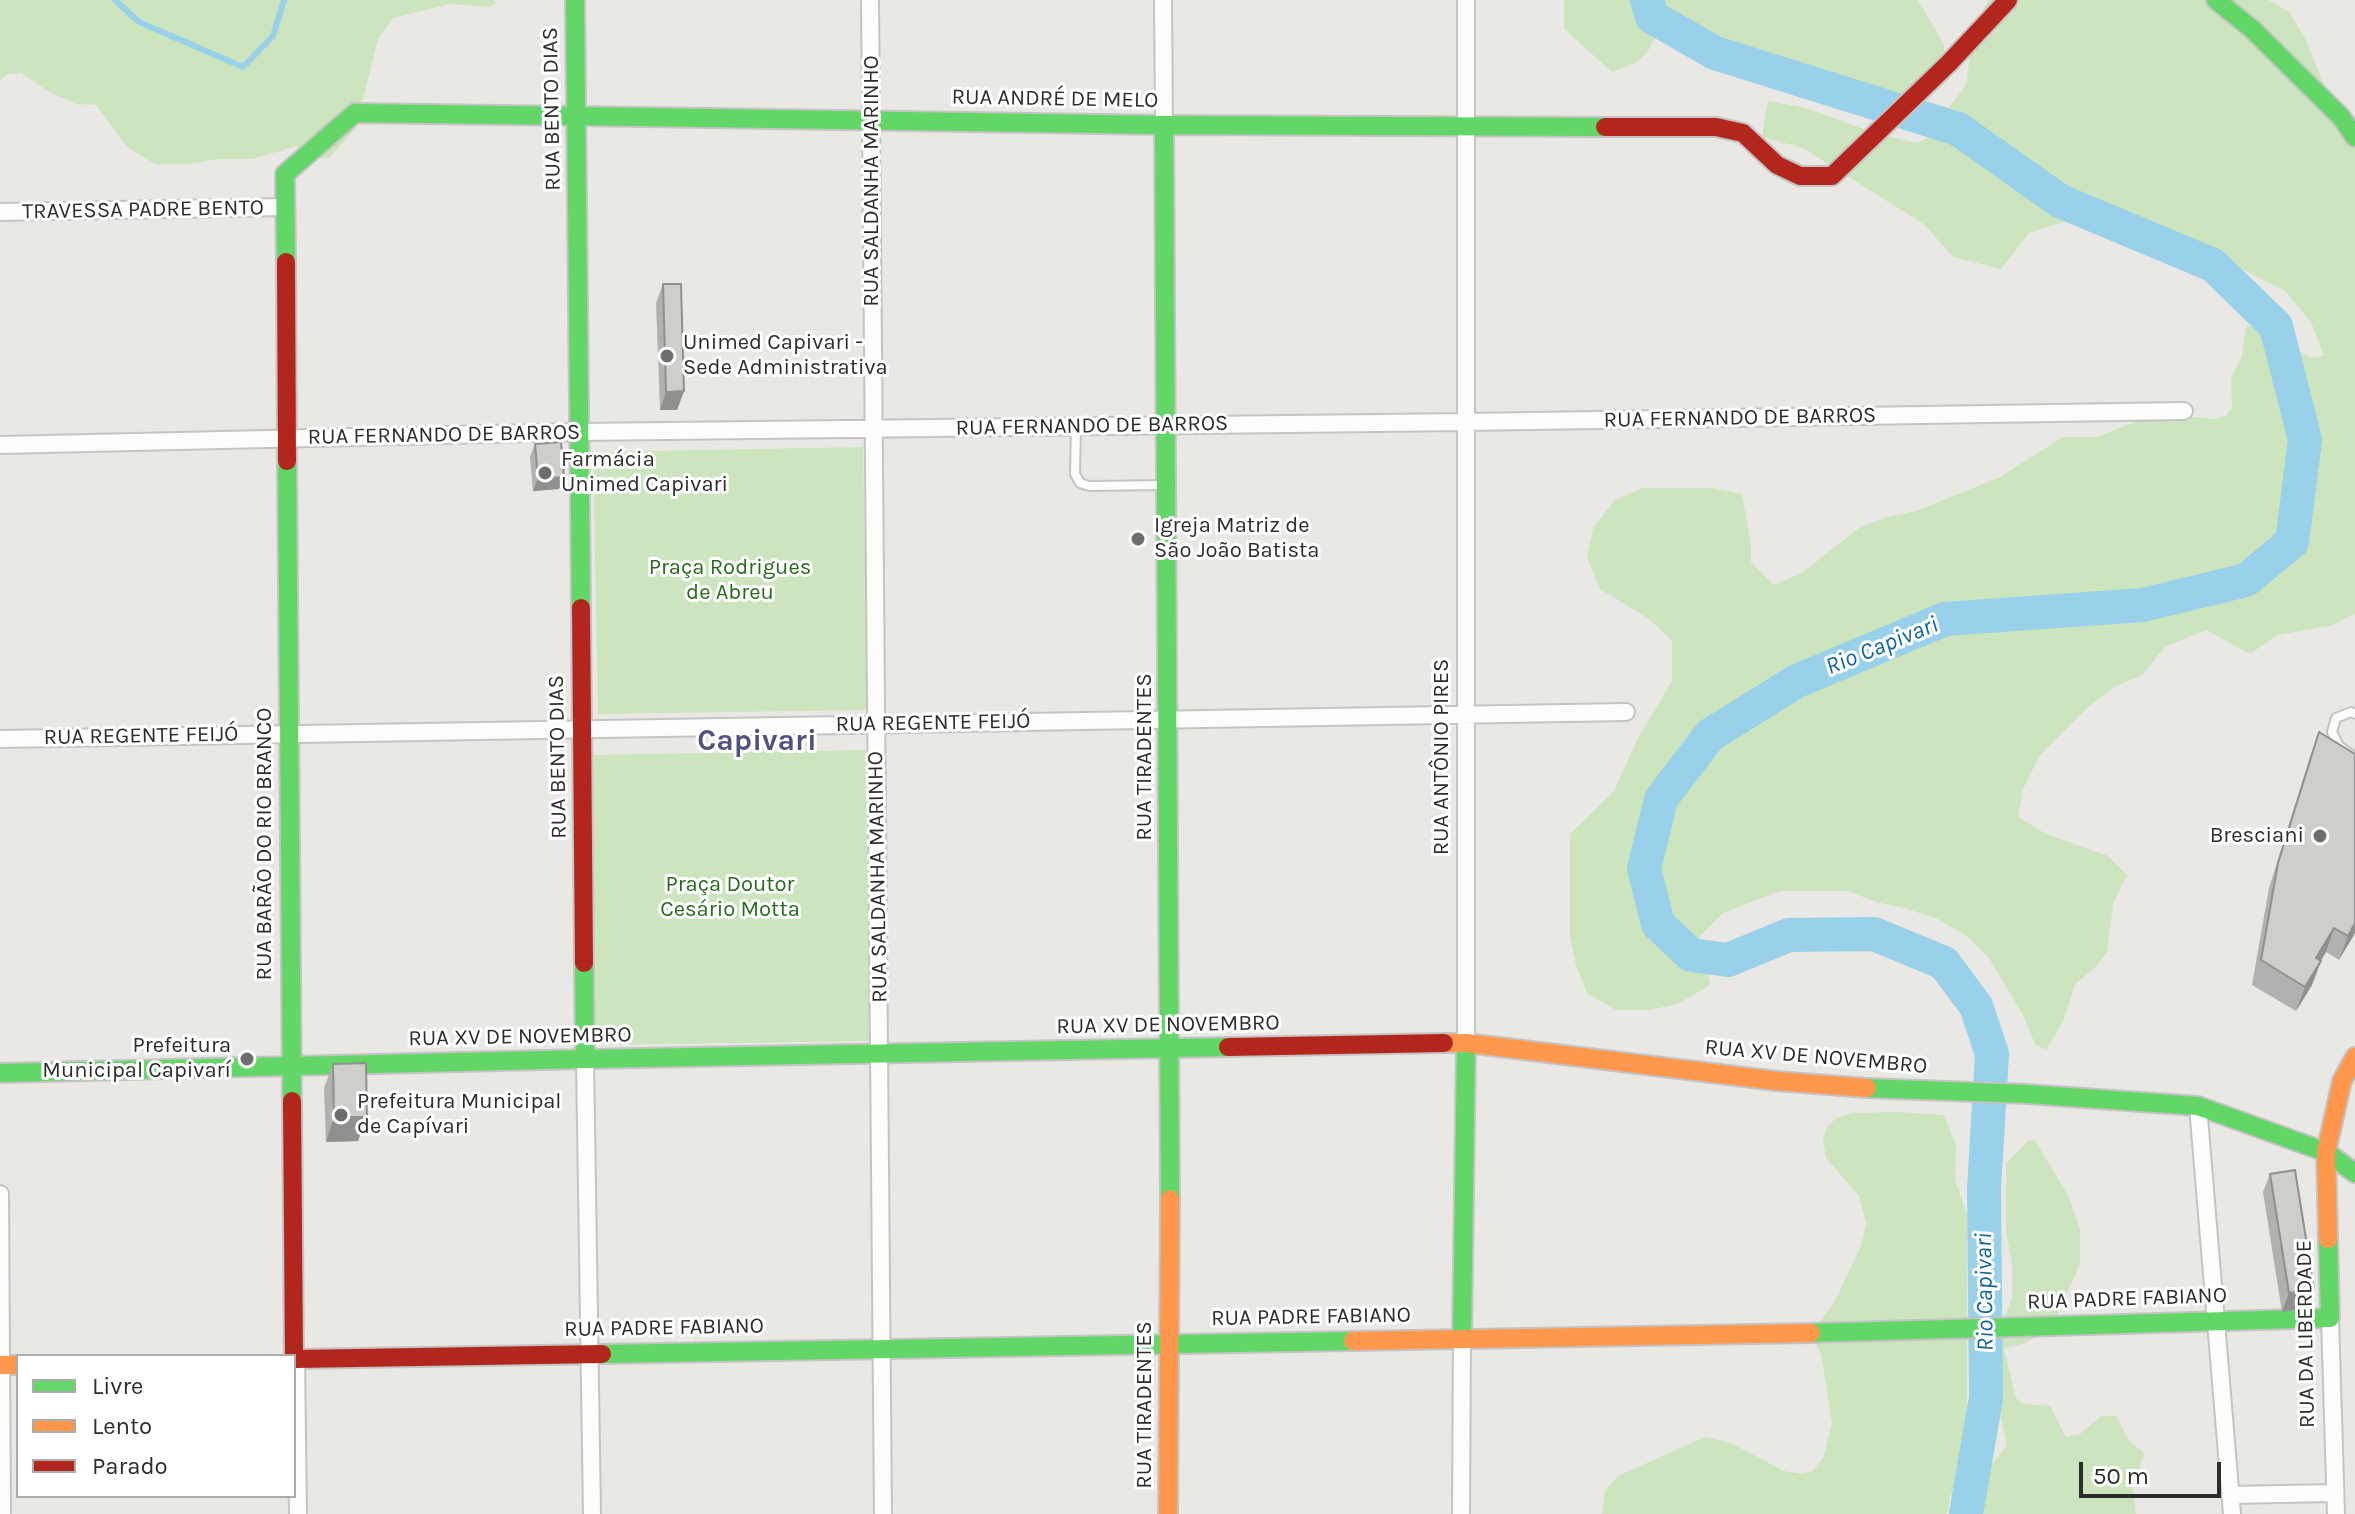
<!DOCTYPE html>
<meta charset="utf-8">
<style>
body{margin:0}
#map{position:relative;width:2355px;height:1514px;overflow:hidden;background:#eae8e4;font-family:Karla,sans-serif}
canvas{display:block}
.legend{position:absolute;left:16px;top:1354px;width:280px;height:144px;box-sizing:border-box;background:#fff;border:2px solid #ababab;margin:0;padding:10px 14px;list-style:none;font-size:24px;color:#2d2d2d}
.legend li{display:flex;align-items:center;gap:16px;height:40px}
.legend b{width:40px;border:2px solid #ababab}
.scale{position:absolute;left:2079px;top:1462px;width:142px;height:36px;box-sizing:border-box;border:4px solid #2d2d2d;border-top:0;padding-left:10px;font-size:24px;line-height:28px;white-space:nowrap;color:#2d2d2d;-webkit-text-stroke:6px #fff;paint-order:stroke}
</style>
<div id="map">
<canvas width="2355" height="1514"></canvas>
<ul class="legend">
<li><b style="height:10px;background:#63d668"></b>Livre</li>
<li><b style="height:10px;background:#ff974d"></b>Lento</li>
<li><b style="height:10px;background:#b3261e"></b>Parado</li>
</ul>
<div class="scale">50 m</div>
</div>
<script>
const g = document.querySelector('canvas').getContext('2d');
g.lineJoin = 'round';
function paint(path, color) { g.fillStyle = color; g.fill(path, 'evenodd'); }
const poly = rows => new Path2D(rows.map(r => 'M' + r).join(''));
function trace(path, color, width, dash) { g.strokeStyle = color; g.lineWidth = width; g.lineCap = dash ? 'butt' : 'round'; g.setLineDash(dash || []); g.stroke(path); }
function label(font, color, halo, rows, align = 'center') {
  g.font = font + ' Karla,sans-serif'; g.lineWidth = 6; g.setLineDash([]); g.textBaseline = 'middle'; g.strokeStyle = halo; g.fillStyle = color; for (const [text, x, y, turn = 0] of rows) {
    g.save(); g.translate(x, y); g.rotate((+turn || 0) * Math.PI / 180); g.textAlign = isNaN(turn) ? turn : align; if (halo) g.strokeText(text, 0, 0); g.fillText(text, 0, 0); g.restore();
  }
}
const green = poly([
 [0,0,495,0,495,4,490,7,450,4,393,18,378,39,356,128,329,158,312,158,297,146,252,159,218,159,190,164,155,164,127,147,96,105,76,104,49,92,21,73,8,74,0,81],
 [1564,0,1918,0,1944,44,1944,69,1921,98,1890,102,1801,82,1747,58,1673,12,1663,9,1655,16,1655,37,1647,53,1635,63,1612,72,1564,29],
 [1988,0,2269,0,2289,12,2306,40,2329,97,2355,137,2355,614,2330,626,2277,635,2250,654,2206,630,2165,647,2142,675,2114,687,2086,709,2040,755,2023,789,2018,817,2046,834,2108,856,2127,875,2113,904,2107,952,2096,967,2075,984,2063,1022,2046,1050,2035,1044,2023,1015,1989,958,1967,936,1938,919,1904,908,1876,902,1848,891,1780,891,1723,913,1700,936,1710,985,1678,1004,1649,1010,1616,1010,1587,993,1576,965,1570,936,1570,834,1614,791,1638,738,1672,681,1672,641,1649,619,1600,589,1587,557,1593,528,1615,500,1643,488,1711,488,1742,494,1751,545,1751,562,1774,585,1802,573,1859,528,1887,517,1916,511,2000,477,2063,437,2097,437,2157,413,2212,419,2226,416,2232,407,2231,378,2242,356,2246,325,2263,330,2311,358,2324,356,2311,322,2285,291,2199,247,2128,225,2114,232,2097,222,2063,222,2029,233,2001,269,1953,257,1925,225,1803,148,1762,137,1768,101,1806,108,1874,133,1917,143,1927,138,1966,85,1973,32],
 [863,447,868,710,598,714,593,452],
 [866,750,870,1041,594,1045,590,755],
 [1898,1112,1944,1115,1956,1146,1955,1180,1967,1214,1967,1452,1964,1468,1950,1497,1947,1514,1602,1514,1605,1491,1618,1476,1705,1437,1731,1443,1784,1471,1803,1474,1813,1471,1824,1456,1832,1423,1821,1354,1811,1333,1835,1301,1861,1246,1866,1223,1859,1196,1826,1158,1823,1139,1827,1127,1836,1118,1852,1113],
 [2029,1140,2035,1140,2069,1197,2080,1230,2080,1264,2052,1327,2024,1344,2004,1348,2016,1398,2023,1404,2050,1406,2066,1437,2080,1434,2101,1416,2116,1416,2129,1441,2144,1453,2133,1489,2136,1514,1978,1514,1978,1491,1986,1471,2007,1446,2001,1418,1990,1389,1990,1355,2012,1298,2012,1264,2006,1231,2006,1163]
]);
const stream = poly([
 [115,0,139,22,243,67,273,36,284,0]
]);
const river = poly([
 [1647,0,1652,17,1715,53,1958,129,2060,201,2213,265,2276,326,2305,440,2292,542,2246,580,2143,605,1945,619,1797,681,1710,735,1661,799,1644,869,1658,924,1691,955,1728,960,1789,935,1874,934,1944,963,1976,1006,1992,1054,1984,1188,1986,1398,1966,1514]
]);
const lane = poly([
 [1076,426,1075,474,1080,483,1089,486,1166,485],
 [2355,714,2351,712,2336,718,2332,732,2339,746,2355,757]
]);
const street = poly([
 [870,0,883,1514],
 [1163,0,1164,125],
 [1466,0,1466,1043],
 [0,212,285,207],
 [0,445,579,432,1466,422,2184,411],
 [0,739,1626,712],
 [585,1059,592,1514],
 [2198,1106,2232,1514],
 [0,1194,2,1514],
 [2330,1318,2336,1514],
 [296,1359,298,1514],
 [2230,1495,2333,1493],
 [1461,1514,1462,1338]
]);
const fast = poly([
 [575,0,581,608],
 [2216,0,2252,29,2341,117,2355,137],
 [576,116,1164,125,1605,127],
 [1164,125,1170,1199],
 [286,262,285,174,355,113,576,116],
 [287,461,292,1101],
 [585,1059,1228,1047],
 [0,1073,585,1059,584,963],
 [1867,1088,2027,1094,2198,1106,2326,1152,2355,1173],
 [1811,1333,2330,1318,2328,1239],
 [1462,1338,1466,1043],
 [602,1354,1353,1341]
]);
const slow = poly([
 [1444,1043,1466,1043,1777,1081,1867,1088],
 [2328,1239,2326,1152,2342,1081,2355,1057],
 [1353,1341,1811,1333],
 [0,1365,18,1365],
 [1168,1514,1170,1199]
]);
const jam = poly([
 [1605,127,1716,127,1743,133,1777,165,1800,176,1832,176,1949,63,2008,0],
 [286,262,287,461],
 [581,608,584,963],
 [1228,1047,1444,1043],
 [292,1101,294,1359],
 [296,1359,602,1354]
]);
const wall = poly([
 [663,284,684,391,677,410,660,410,656,303],
 [535,444,559,489,533,491,530,457],
 [2319,732,2355,933,2339,960,2326,952,2321,961,2312,985,2296,1011,2252,985,2269,888,2310,757],
 [333,1064,358,1141,326,1142,324,1088],
 [2270,1174,2314,1289,2307,1308,2282,1312,2263,1192]
]);
const shadedWall = poly([
 [684,391,677,410,660,410,666,392],
 [564,477,559,489,533,491,538,479],
 [2355,923,2355,933,2339,960,2348,936],
 [2334,928,2326,952,2307,982,2316,958],
 [2321,961,2312,985,2296,1011,2305,987],
 [334,1117,367,1117,358,1141,326,1142],
 [2314,1289,2307,1308,2282,1312,2289,1293]
]);
const building = poly([
 [663,284,681,284,684,391,666,392,663,284],
 [561,442,564,477,538,479,535,444,561,442],
 [2319,732,2355,754,2355,923,2348,936,2334,928,2316,958,2321,961,2305,987,2261,960,2278,863,2319,732],
 [366,1063,367,1117,334,1117,333,1064,366,1063],
 [2295,1170,2314,1289,2289,1293,2270,1174,2295,1170]
]);
const markers = [
 [667,356,8,"#6f6e6d"],
 [545,473,8,"#6f6e6d"],
 [1138,539,8,"#6f6e6d"],
 [2320,836,8,"#6f6e6d"],
 [247,1059,8,"#6f6e6d"],
 [341,1115,8,"#6f6e6d"]
];
const streetNames = [
 ["RUA ANDRÉ DE MELO",1055,99,1],
 ["RUA BENTO DIAS",552,109,-91],
 ["RUA SALDANHA MARINHO",872,181,-90],
 ["TRAVESSA PADRE BENTO",143,210,-1],
 ["RUA FERNANDO DE BARROS",1740,418,-1],
 ["RUA FERNANDO DE BARROS",1092,426,-1],
 ["RUA FERNANDO DE BARROS",444,435,-1],
 ["RUA REGENTE FEIJÓ",933,723,-1],
 ["RUA REGENTE FEIJÓ",141,736,-1],
 ["RUA BENTO DIAS",558,757,-91],
 ["RUA TIRADENTES",1145,757,-90],
 ["RUA ANTÔNIO PIRES",1442,757,-90],
 ["RUA BARÃO DO RIO BRANCO",265,844,-90],
 ["RUA SALDANHA MARINHO",878,877,-91],
 ["RUA XV DE NOVEMBRO",1168,1025,-1],
 ["RUA XV DE NOVEMBRO",520,1037,-1],
 ["RUA XV DE NOVEMBRO",1816,1057,5],
 ["RUA PADRE FABIANO",2127,1299,-2],
 ["RUA PADRE FABIANO",1311,1317,-1],
 ["RUA PADRE FABIANO",664,1328,-1],
 ["RUA DA LIBERDADE",2306,1334,-91],
 ["RUA TIRADENTES",1145,1405,-90]
];
const poiNames = [
 ["Unimed Capivari -",683,343],
 ["Sede Administrativa",683,368],
 ["Farmácia",561,460],
 ["Unimed Capivari",561,485],
 ["Igreja Matriz de",1154,526],
 ["São João Batista",1154,551],
 ["Bresciani",2304,836,"right"],
 ["Prefeitura",231,1046,"right"],
 ["Municipal Capivarí",231,1071,"right"],
 ["Prefeitura Municipal",357,1102],
 ["de Capívari",357,1127]
];
const parkNames = [
 ["Praça Rodrigues",730,568],
 ["de Abreu",730,593],
 ["Praça Doutor",730,885],
 ["Cesário Motta",730,910]
];
const waterNames = [
 ["Rio Capivari",1882,646,-22],
 ["Rio Capivari",1985,1292,-91]
];
const districtNames = [
 ["Capivari",757,741]
];
paint(green, '#cce5be');
trace(stream, '#9ad1ea', 6);
trace(river, '#9ad1ea', 34);
trace(lane, '#c4c4c4', 12);
trace(street, '#c4c4c4', 20);
trace(fast, '#c4c4c4', 22);
trace(slow, '#c4c4c4', 22);
trace(jam, '#c4c4c4', 22);
trace(lane, '#fcfcfb', 8);
trace(street, '#fcfcfb', 16);
trace(fast, '#63d668', 18);
trace(slow, '#ff974d', 18);
trace(jam, '#b3261e', 18);
paint(wall, '#b2b1af');
paint(shadedWall, '#91908e');
paint(building, '#cfcecb');
trace(building, '#91908e', 2);
for (const [x, y, r, color] of markers) { const dot = new Path2D(); dot.arc(x, y, r, 0, 2 * Math.PI); g.fillStyle = color; g.fill(dot); trace(dot, '#fff', 3); }
label('22px', '#2d2d2d', '#fff', streetNames);
label('22px', '#2d2d2d', '#fff', poiNames, 'left');
label('22px', '#296a1d', '#fff', parkNames);
label('italic 24px', '#11669d', '#fff', waterNames);
label('bold 30px', '#4e547e', '#fff', districtNames);
</script>
